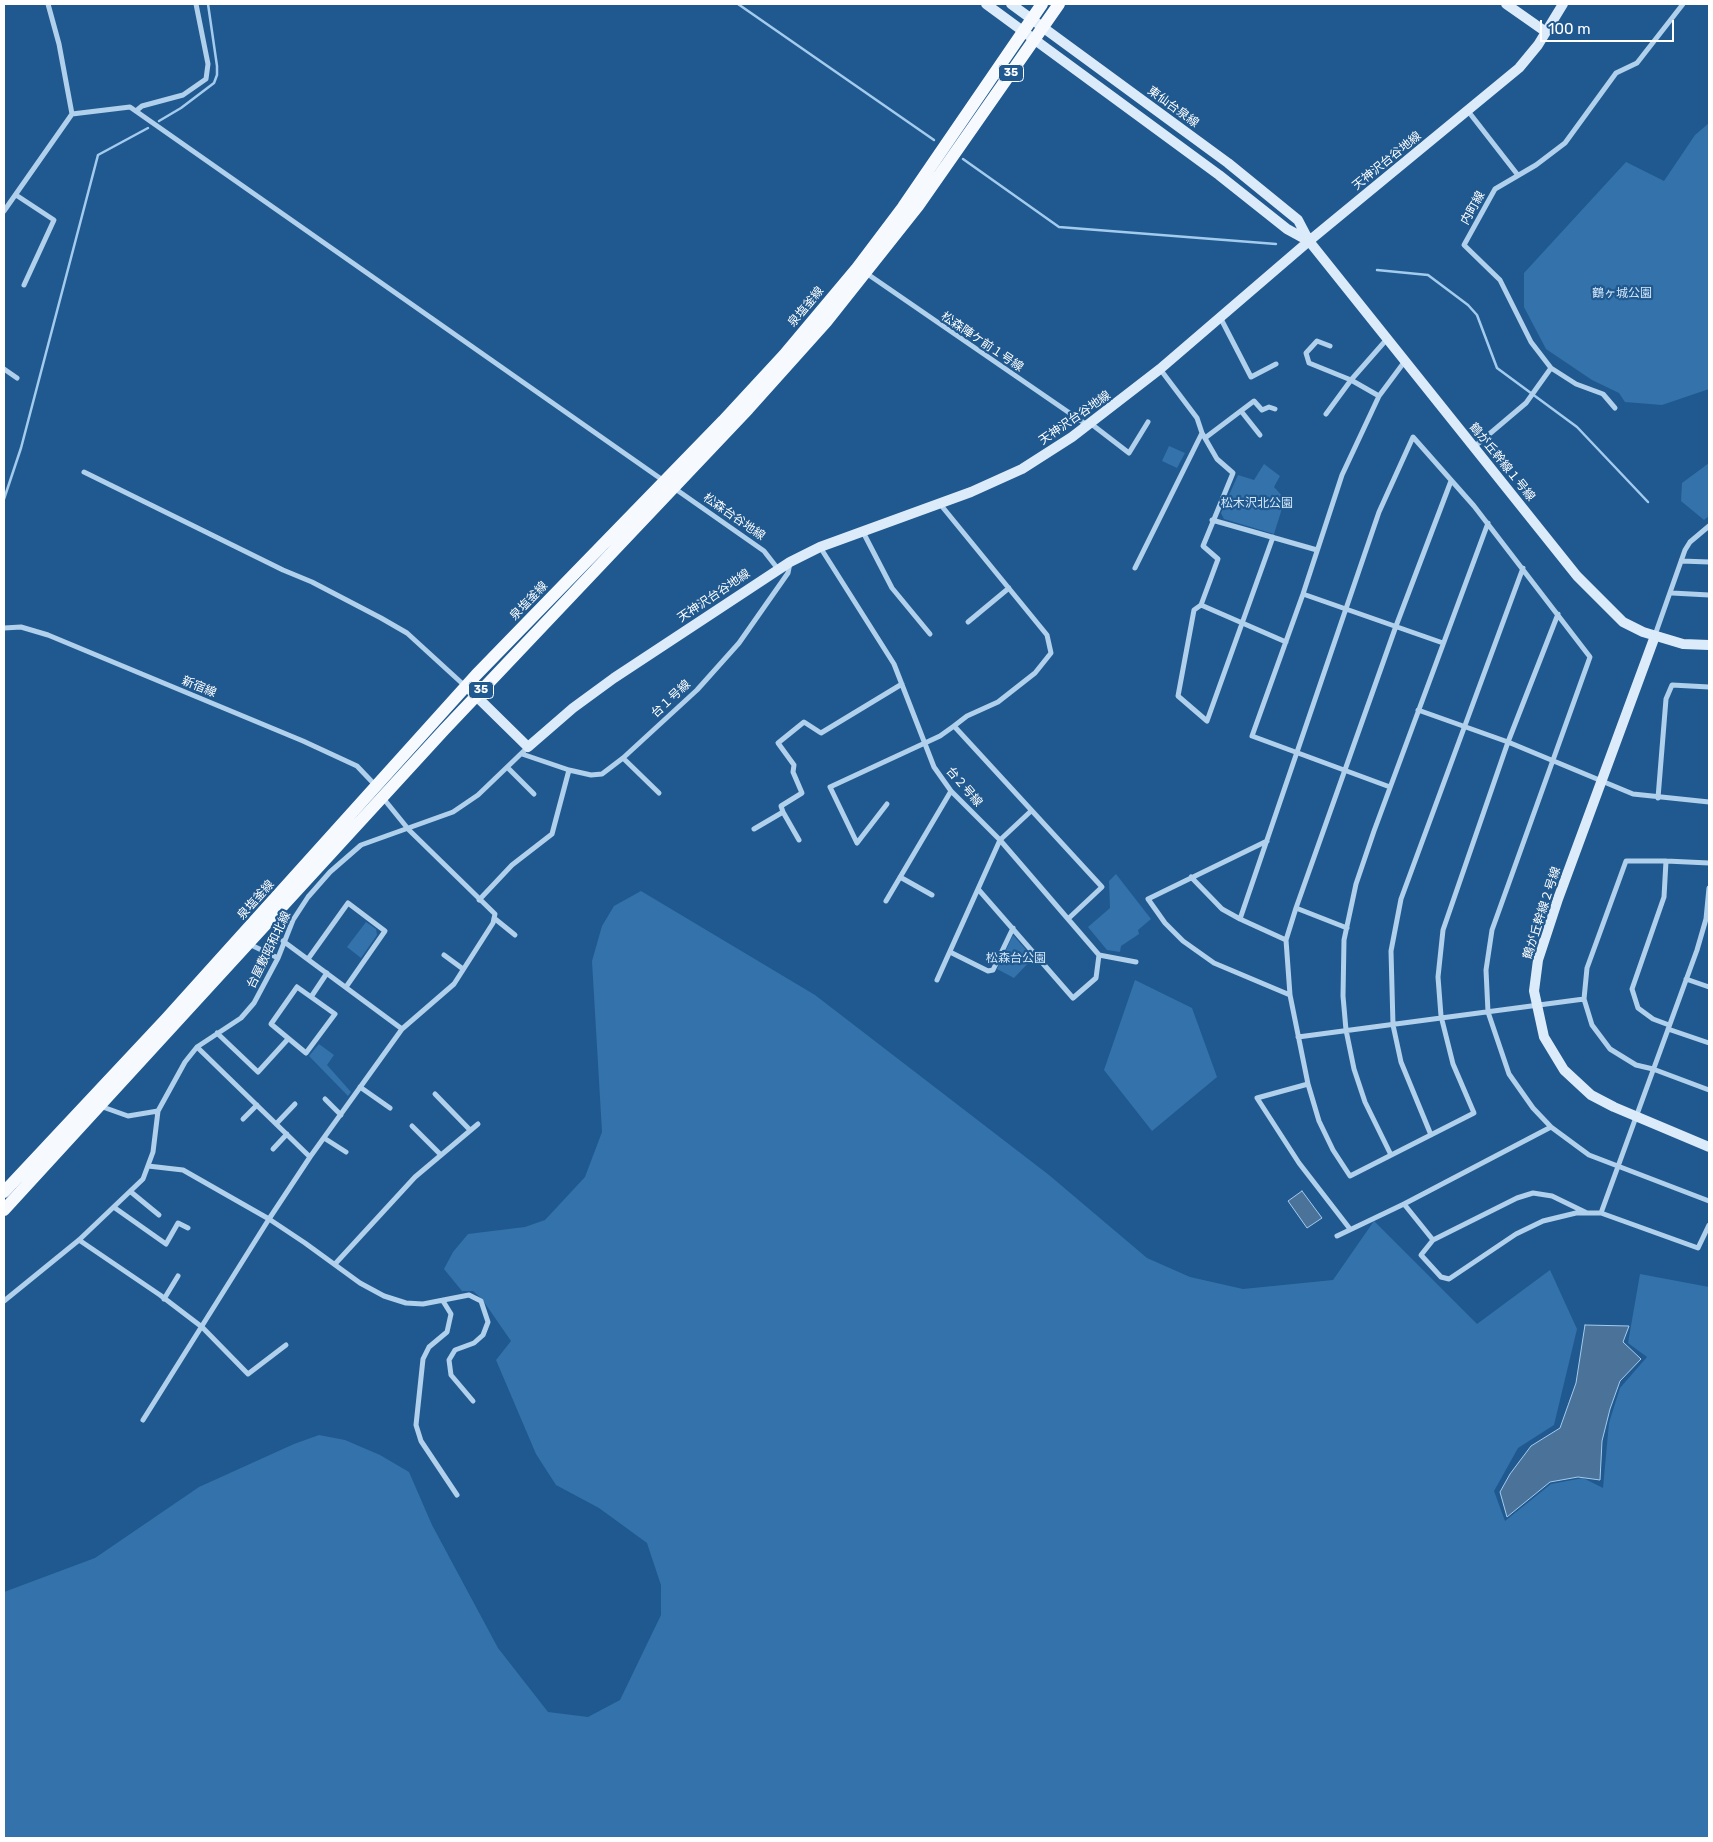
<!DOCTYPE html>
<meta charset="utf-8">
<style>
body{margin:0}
#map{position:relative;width:1713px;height:1842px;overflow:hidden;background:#20598f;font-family:Rubik,sans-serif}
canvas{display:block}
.frame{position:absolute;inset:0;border:5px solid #fff;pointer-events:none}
.scale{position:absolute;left:1540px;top:20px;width:134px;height:22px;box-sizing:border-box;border:2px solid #fff;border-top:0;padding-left:6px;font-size:15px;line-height:18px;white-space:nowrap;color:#fff;-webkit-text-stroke:4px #20598f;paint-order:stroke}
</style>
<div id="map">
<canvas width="1713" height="1842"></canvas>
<div class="frame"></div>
<div class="scale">100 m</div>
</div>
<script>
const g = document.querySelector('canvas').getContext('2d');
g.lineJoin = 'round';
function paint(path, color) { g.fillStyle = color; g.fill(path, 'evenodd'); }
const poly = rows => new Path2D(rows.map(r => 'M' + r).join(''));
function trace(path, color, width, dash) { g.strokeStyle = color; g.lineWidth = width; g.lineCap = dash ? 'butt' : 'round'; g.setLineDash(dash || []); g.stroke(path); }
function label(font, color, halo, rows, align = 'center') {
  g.font = font + ' Rubik,"Noto Sans JP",sans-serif'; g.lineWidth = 4.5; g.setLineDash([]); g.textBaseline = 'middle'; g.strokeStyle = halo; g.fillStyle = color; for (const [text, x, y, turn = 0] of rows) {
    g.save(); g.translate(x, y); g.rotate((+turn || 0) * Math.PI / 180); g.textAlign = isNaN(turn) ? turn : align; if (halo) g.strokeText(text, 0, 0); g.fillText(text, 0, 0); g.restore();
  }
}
const green = poly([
 [1709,123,1709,389,1662,405,1625,402,1619,393,1592,380,1546,349,1524,307,1524,273,1626,162,1664,181,1695,135],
 [1169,446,1185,453,1177,468,1162,461],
 [1709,463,1709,516,1704,520,1681,501,1682,483],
 [1264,464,1280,476,1274,487,1285,499,1274,534,1224,519,1221,513,1238,475,1254,480],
 [1116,874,1151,919,1138,930,1139,934,1121,946,1120,952,1107,950,1088,927,1110,908,1109,881],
 [641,891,815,995,1049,1175,1147,1258,1190,1277,1243,1289,1333,1280,1374,1221,1477,1324,1550,1270,1577,1329,1554,1425,1518,1448,1494,1491,1505,1521,1551,1484,1583,1478,1603,1488,1609,1423,1620,1388,1647,1357,1628,1343,1640,1274,1709,1287,1709,1838,4,1838,4,1592,95,1558,199,1487,294,1444,319,1435,345,1440,380,1455,409,1472,432,1525,498,1648,548,1712,588,1717,620,1700,661,1615,661,1585,647,1543,599,1508,556,1485,536,1454,496,1360,511,1341,482,1299,473,1291,462,1291,444,1269,453,1252,468,1234,525,1227,545,1220,585,1177,602,1132,592,961,602,926,614,906],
 [366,922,376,929,377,935,361,958,347,947],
 [1013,935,1033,958,1014,978,997,969],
 [1135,980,1192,1008,1217,1077,1152,1131,1104,1070],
 [319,1044,334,1055,327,1065,351,1092,348,1096,309,1056]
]);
const water = poly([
 [1302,1191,1322,1218,1307,1228,1288,1201,1302,1191],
 [1585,1325,1629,1326,1623,1342,1641,1359,1620,1381,1610,1409,1602,1441,1600,1480,1578,1477,1550,1482,1507,1517,1500,1492,1510,1474,1531,1446,1560,1428,1576,1383,1585,1325]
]);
const stream = poly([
 [738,4,934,140],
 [159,121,181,108,214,83,217,75,217,66,208,4],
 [963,159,1059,227,1276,244],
 [1377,270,1428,275,1468,305,1477,315,1497,368,1577,427,1648,502],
 [4,499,21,448,98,155,148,128]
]);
const street = poly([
 [48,4,59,44,72,114,130,107,664,481],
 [136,111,142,106,183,95,206,79,208,64,196,4],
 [1468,111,1517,174],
 [16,195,54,220,24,285],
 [4,211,72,114],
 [866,273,1087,425],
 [1220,317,1251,377,1276,364],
 [1330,346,1317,341,1306,353,1309,363,1351,380,1387,339],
 [4,369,17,378],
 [1615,408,1603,394,1576,384,1551,368,1531,342,1500,280,1464,245,1495,189,1536,165,1565,143,1616,73,1637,63,1683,4],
 [1241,411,1260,435],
 [1326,414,1351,380,1379,396],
 [1090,423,1129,453,1148,422],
 [1202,433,1217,459,1233,473,1203,546,1218,559,1201,605,1194,610,1178,696,1207,721,1273,537],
 [1205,438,1254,401,1262,410,1269,407,1275,409],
 [1474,447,1526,403,1551,368],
 [84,472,283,570,312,582,381,618,407,633,465,686],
 [1451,481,1396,626,1296,908,1286,940,1290,995,1308,1084,1319,1121,1333,1150,1350,1176,1474,1113,1453,1064,1441,1016,1438,977,1443,930,1508,742,1558,614],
 [674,488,764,551,778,569],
 [940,504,1047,635,1051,653,1035,673,998,702,967,716,954,726],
 [1212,520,1317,550],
 [863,532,892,588,930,634],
 [820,547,894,664,934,767,951,791,1000,840,1099,955,1136,962],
 [1681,561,1709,562],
 [1135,568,1202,433,1197,418,1160,369],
 [1672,593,1709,595],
 [1303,594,1443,643],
 [1201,605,1286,642],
 [968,622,1009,588],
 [4,628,21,627,48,635,303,741,357,766,376,786],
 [1655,635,1685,550,1690,542,1709,526],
 [1418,710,1508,742,1633,794,1709,802],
 [522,754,569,770,591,775,602,774,623,758,697,690,739,643,788,573,790,563],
 [623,758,659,793],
 [508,768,534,794],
 [1390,787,1252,736,1303,594,1342,475,1379,396,1405,361],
 [1658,798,1666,699,1672,685,1709,687],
 [887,804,857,843,830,787,940,736,954,726,1102,887,1069,918],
 [783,812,799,840],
 [754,829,783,812,781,806,802,793,793,772,794,765,778,743,804,722,821,733,902,684],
 [1267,841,1148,899,1165,923,1183,941,1214,963,1290,995],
 [1666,861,1709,863],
 [900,877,932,895],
 [1191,877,1222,909,1240,919],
 [978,889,1073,998,1096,978,1099,955],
 [479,900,512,865,552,834,569,770],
 [886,901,951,791],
 [1296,908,1347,928],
 [494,918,515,935],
 [1286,940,1240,919,1379,512,1413,437,1474,506,1590,657,1492,930,1486,970,1488,1012,1509,1074,1533,1108,1551,1127],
 [283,941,402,1029],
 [249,944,278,958],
 [950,952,988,971,993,970,1013,928],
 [444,955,463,969],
 [308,959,348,903,385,931,346,987],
 [1686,979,1709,987],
 [937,980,1000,840,1031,811],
 [297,987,335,1014,306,1053,271,1024,297,987],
 [311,997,327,973],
 [1669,1025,1653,1019,1638,1008,1632,989,1664,897,1666,861,1626,861,1587,968,1584,999,1592,1025,1610,1049,1636,1065,1653,1069,1709,1090],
 [1668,1029,1709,1043],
 [217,1033,258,1072,288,1039],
 [1298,1037,1584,999],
 [197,1047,310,1157],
 [1308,1084,1257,1098,1299,1163,1350,1229],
 [360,1087,390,1108],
 [435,1094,470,1130],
 [325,1099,341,1115],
 [100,1106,128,1116,158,1111],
 [243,1119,257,1105],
 [276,1124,295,1104],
 [412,1126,441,1155],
 [1431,1135,1401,1062,1393,1025,1391,951,1401,899,1523,568],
 [324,1138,346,1152],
 [273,1149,287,1134],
 [1391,1155,1365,1102,1354,1069,1346,1030,1343,996,1344,940,1356,884,1374,831,1488,523],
 [148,1166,183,1170,269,1219,305,1243,360,1283,384,1296,406,1303,423,1304,469,1295,481,1301,488,1322,483,1335,474,1343,455,1350,449,1360,451,1375,473,1401],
 [131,1192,159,1215],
 [1404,1204,1551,1127,1589,1155,1709,1201],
 [115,1208,166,1244,178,1223,188,1228],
 [1587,1213,1552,1196,1533,1193,1517,1198,1433,1240,1421,1255,1441,1277,1449,1279,1516,1234,1543,1221,1576,1213,1601,1213,1698,1248,1709,1225],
 [1601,1213,1697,950,1706,919,1709,888],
 [1337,1236,1404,1204,1433,1240],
 [79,1240,160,1295,202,1327,248,1374,286,1345],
 [335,1264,415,1177,478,1124],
 [164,1299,178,1276],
 [4,1301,79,1240,143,1179,153,1152,158,1111,185,1062,197,1047,241,1018,254,1003,278,958,293,920,308,897,330,872,361,845,453,812,478,795,528,747],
 [443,1301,451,1314,447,1332,429,1347,423,1359,416,1425,421,1441,457,1495],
 [143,1420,269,1219,310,1157,402,1029,454,984,493,923,495,914,409,830,383,798]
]);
const secondary = poly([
 [986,4,1219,175,1287,229,1309,241],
 [1011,4,1228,163,1298,220,1309,241,1577,576,1623,622,1643,632,1683,644,1709,645],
 [1506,4,1546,32],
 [1655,636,1558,899,1538,960,1534,991,1544,1037,1564,1070,1591,1095,1614,1107,1709,1147],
 [471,691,528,747,573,708,614,678,790,562,820,547,971,492,1022,469,1072,437,1160,369,1309,241,1519,68,1538,45,1563,4]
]);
const primary = poly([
 [4,1192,166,1019,476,675,723,421,784,355,857,268,903,207,1042,4],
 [4,1210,444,730,748,409,826,322,918,206,1059,4]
]);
const shields = [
 [1011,73,25],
 [481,690,25]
];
const shieldNames = [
 ["35",1011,73],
 ["35",481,690]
];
const streetNames = [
 ["東仙台泉線",1173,107,36],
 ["天神沢台谷地線",1387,161,-39],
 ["内町線",1473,208,-61],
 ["泉塩釜線",806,307,-50],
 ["松森陣ケ前１号線",982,342,34],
 ["天神沢台谷地線",1075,418,-35],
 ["鶴が丘幹線１号線",1502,462,51],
 ["松森台谷地線",734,517,35],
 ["天神沢台谷地線",714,596,-34],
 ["泉塩釜線",529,601,-46],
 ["新宿線",199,687,22],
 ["台１号線",671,699,-43],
 ["台２号線",964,787,49],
 ["泉塩釜線",256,900,-48],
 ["鶴が丘幹線２号線",1542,913,-72],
 ["台屋敷昭和北線",269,950,-64]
];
const parkNames = [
 ["鶴ヶ城公園",1622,294],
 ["松木沢北公園",1257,504],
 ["松森台公園",1016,959]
];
paint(green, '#3472ac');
paint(water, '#4b7299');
trace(water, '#a3cbee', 1);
trace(stream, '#a3cbee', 2.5);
trace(street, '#b0d0ec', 5);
trace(secondary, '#dcebf9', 10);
trace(primary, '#f6faff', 12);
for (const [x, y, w] of shields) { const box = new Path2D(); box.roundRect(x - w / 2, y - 8.5, w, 17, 4); g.fillStyle = '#20598f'; g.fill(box); trace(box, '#fff', 1); }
label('bold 11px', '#fff', null, shieldNames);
label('12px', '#fff', '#20598f', streetNames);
label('12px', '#d5e8f9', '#20598f', parkNames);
</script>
